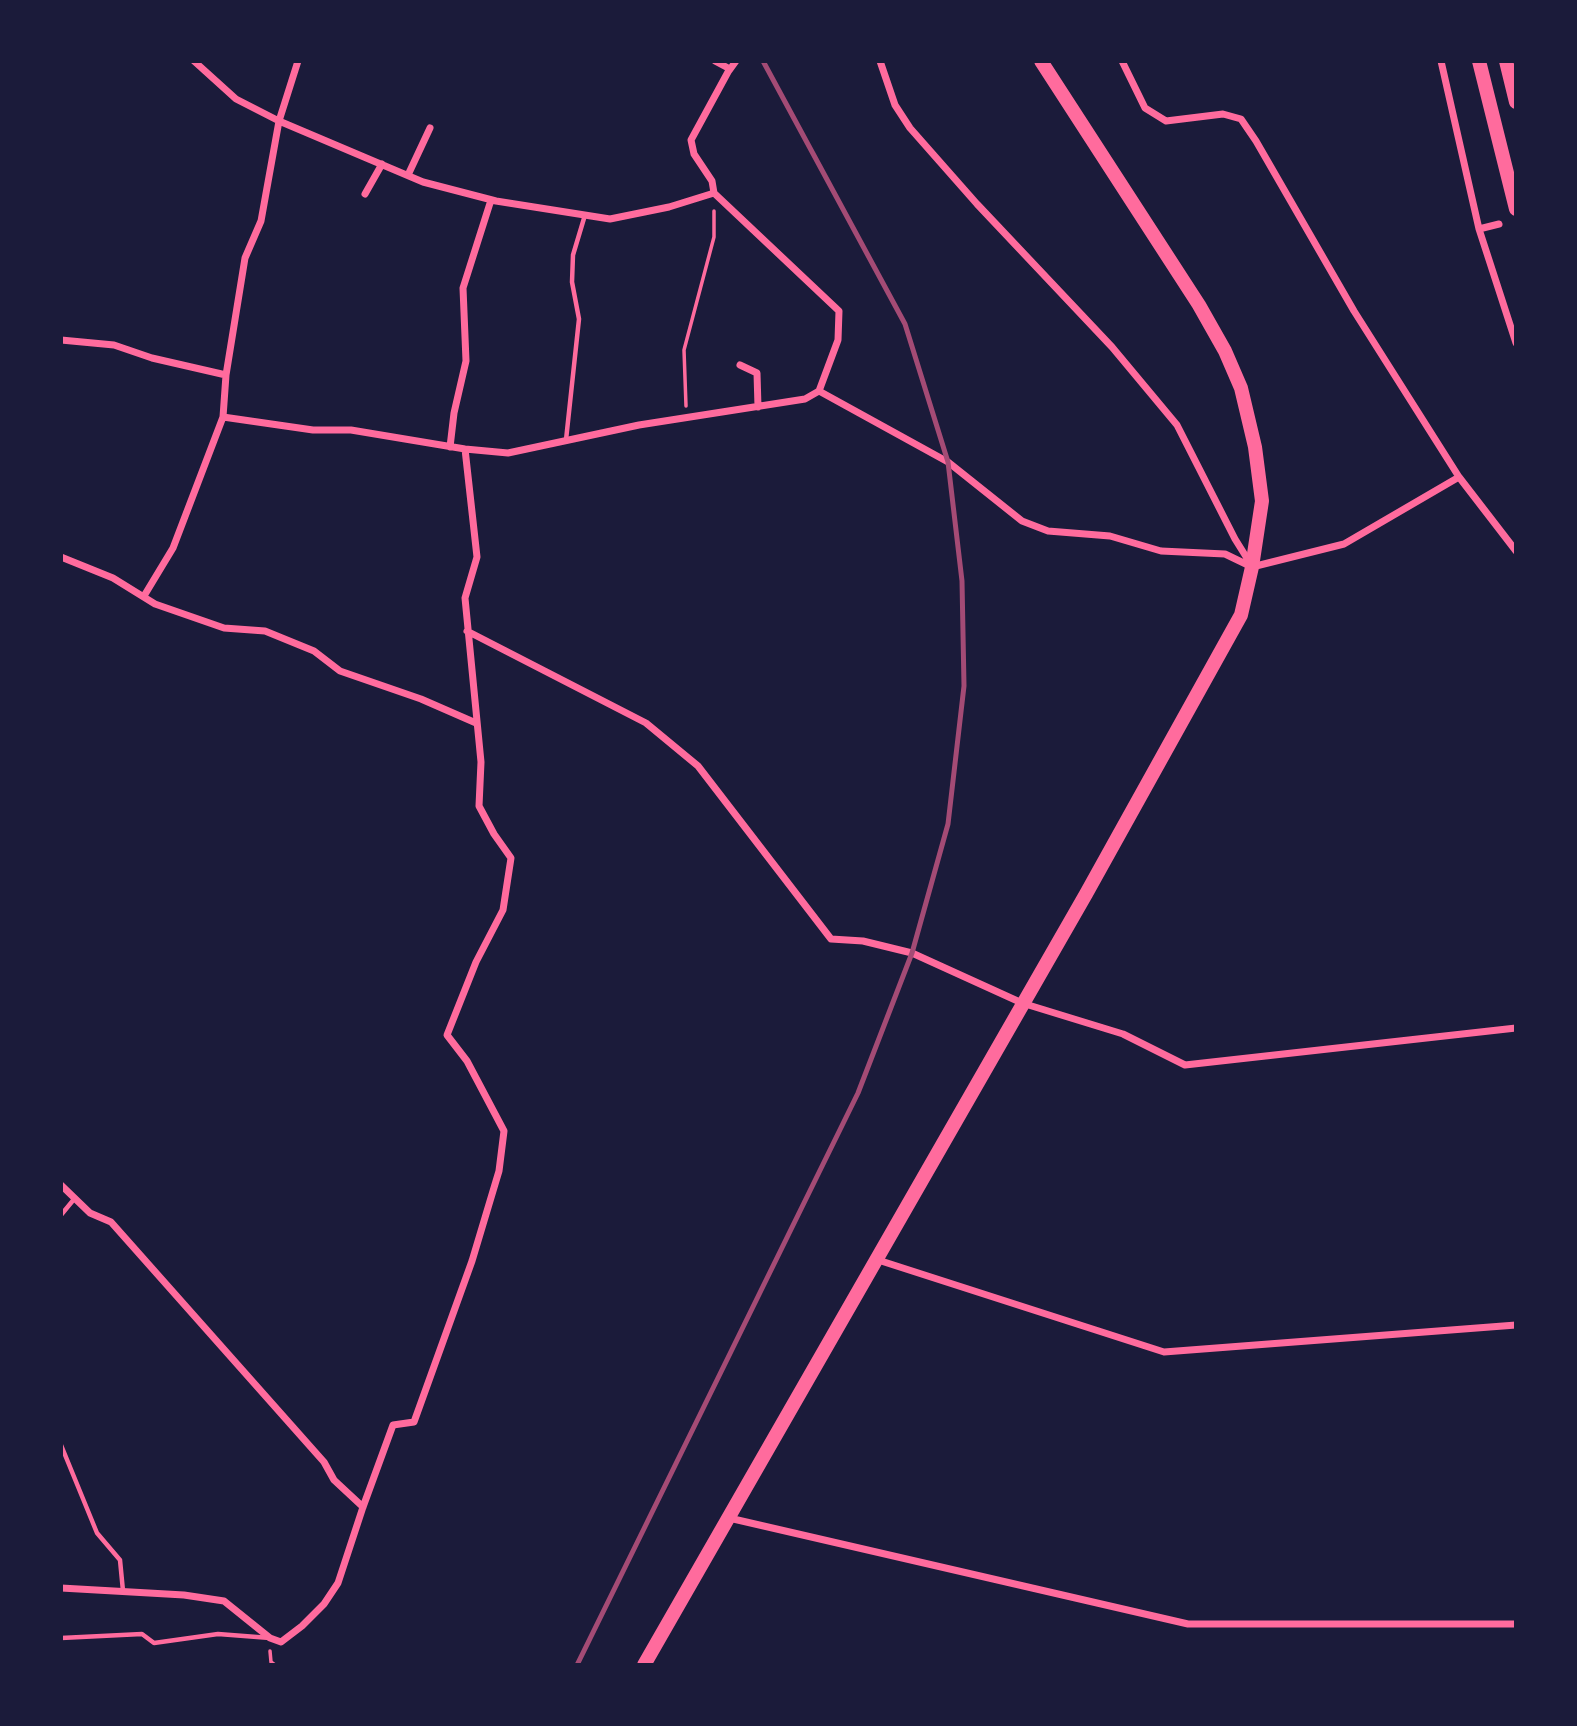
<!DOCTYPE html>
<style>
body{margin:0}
#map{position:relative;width:1577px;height:1726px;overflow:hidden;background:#1b1b3a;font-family:Karla,sans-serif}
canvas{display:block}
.frame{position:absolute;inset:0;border:63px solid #1b1b3a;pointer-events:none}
</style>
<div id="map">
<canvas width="1577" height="1726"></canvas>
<div class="frame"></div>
</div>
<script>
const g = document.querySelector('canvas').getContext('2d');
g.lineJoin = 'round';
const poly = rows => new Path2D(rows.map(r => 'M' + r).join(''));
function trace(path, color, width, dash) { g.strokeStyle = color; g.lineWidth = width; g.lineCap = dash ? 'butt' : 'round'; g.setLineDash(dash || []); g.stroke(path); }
const path = poly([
 [686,406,684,350,714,237,714,211],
 [270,1651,271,1662,275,1665]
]);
const service = poly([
 [566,440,579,319,572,282,573,255,585,215],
 [61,1215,75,1198],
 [61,1445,97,1533,120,1560,123,1591],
 [61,1638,142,1634,154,1643,218,1634,270,1638]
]);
const minor = poly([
 [194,61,236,99,279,121,423,182,496,201,610,219,669,207,714,193],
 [715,61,730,69],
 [880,61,895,105,910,128,977,204,1112,347,1177,425,1235,539,1250,563],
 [1122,61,1145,108,1166,121,1223,114,1241,119,1256,141,1354,311,1459,477,1516,551],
 [1441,61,1479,229,1516,343],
 [408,175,430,128],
 [365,194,382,164],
 [1479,229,1499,224],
 [61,340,114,345,152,358,226,375],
 [740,365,757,373,758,407],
 [819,391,948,462,1022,521,1048,531,1110,536,1161,551,1225,554,1252,567,1344,544,1459,477],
 [223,417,313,430,351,430,465,449,508,453,639,425,805,399,819,391,838,340,839,311,714,193,712,181,694,154,691,140,728,72,736,61],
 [450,447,454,413,466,361,463,288,491,200],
 [61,557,113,578,155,604,224,628,265,631,314,651,340,671,421,699,476,723],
 [144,596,173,548,223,417,226,375,245,258,261,221,279,121,298,61],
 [467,631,646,723,698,766,831,939,863,941,912,953,1022,1003,1123,1034,1185,1065,1516,1028],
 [61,1185,90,1213,111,1222,324,1462,334,1480,363,1507],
 [878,1260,1164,1352,1516,1325],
 [729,1518,1188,1624,1516,1624],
 [61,1588,184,1595,224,1601,270,1638,281,1642,302,1626,324,1604,338,1583,363,1507,393,1425,414,1422,472,1261,499,1171,504,1131,467,1061,447,1035,476,962,503,910,511,858,494,834,479,806,481,762,465,598,477,557,465,449]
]);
const trunk = poly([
 [1479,61,1516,209],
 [1506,61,1516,102],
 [644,1665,1086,894,1241,615,1252,567,1262,501,1255,447,1241,388,1225,351,1199,305,1041,61]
]);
const rail = poly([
 [577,1665,858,1093,912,953,948,824,964,686,962,581,948,462,905,324,763,61]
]);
trace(path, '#ff6b9d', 3.5);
trace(service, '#ff6b9d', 4.5);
trace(minor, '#ff6b9d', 7);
trace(trunk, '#ff6b9d', 14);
trace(rail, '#a44b75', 5);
</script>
